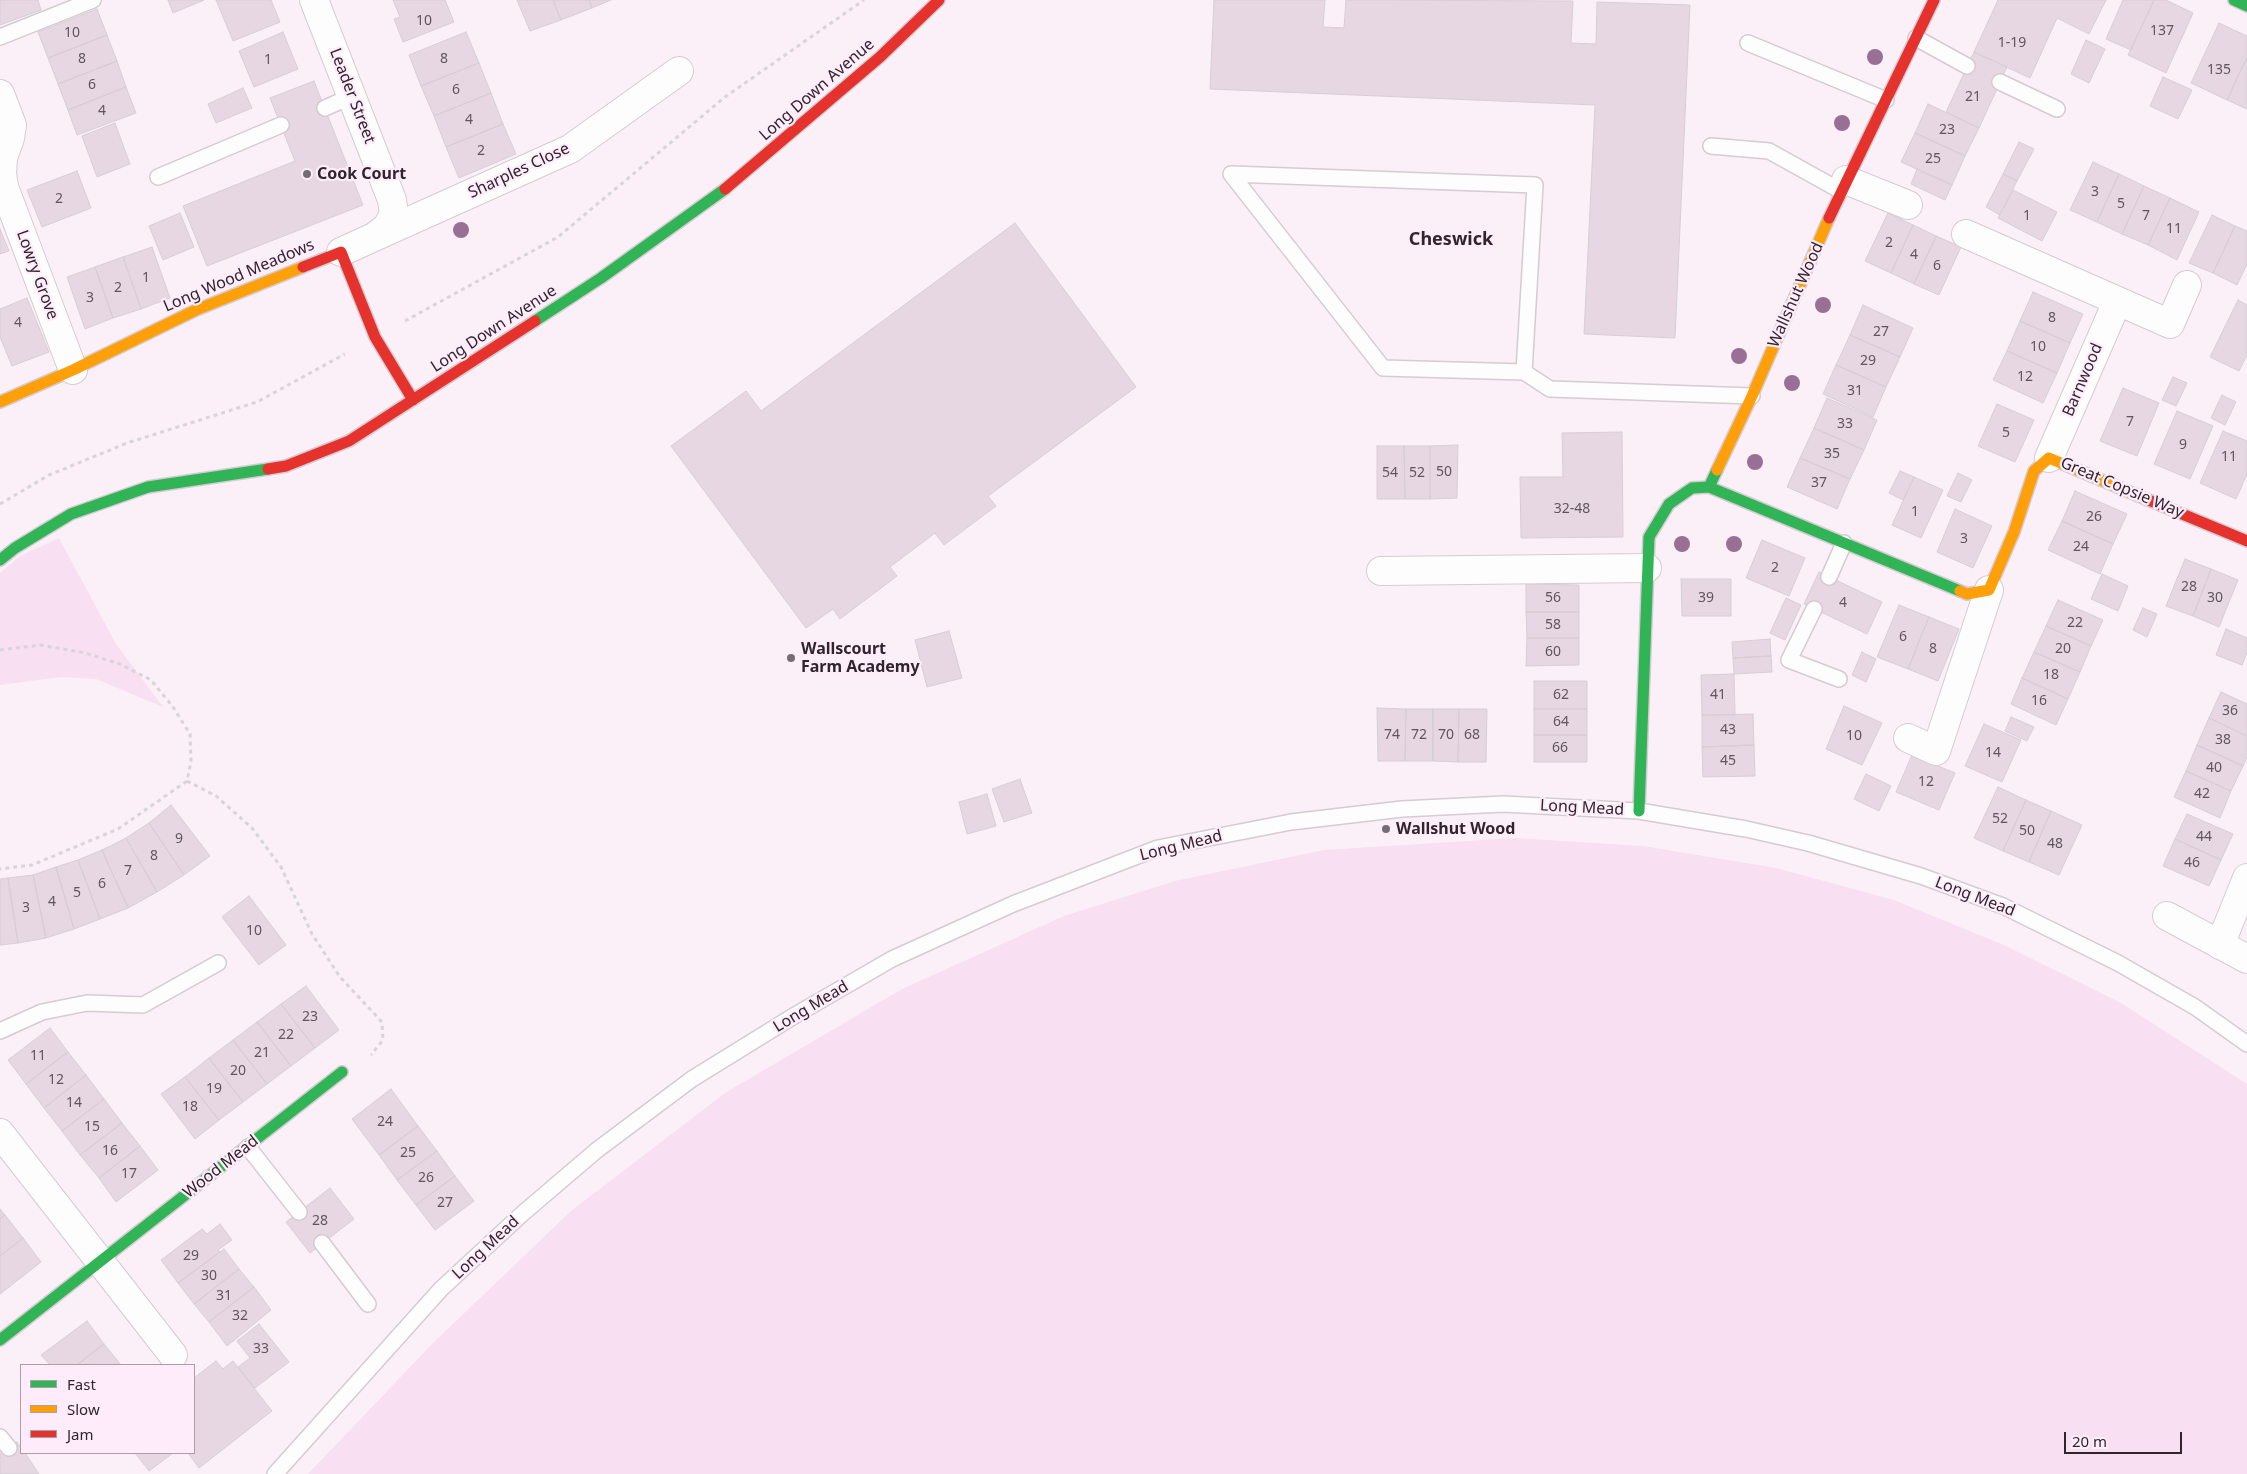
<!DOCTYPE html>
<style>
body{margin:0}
#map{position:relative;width:2247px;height:1474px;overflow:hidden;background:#fbf0f8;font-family:"Noto Sans",sans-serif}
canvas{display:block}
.legend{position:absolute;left:20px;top:1364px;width:175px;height:90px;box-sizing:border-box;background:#ffecfb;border:1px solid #ac9da9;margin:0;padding:6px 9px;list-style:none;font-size:15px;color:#2f262d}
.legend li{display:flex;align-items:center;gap:10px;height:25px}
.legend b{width:25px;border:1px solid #ac9da9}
.scale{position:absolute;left:2064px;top:1432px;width:118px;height:22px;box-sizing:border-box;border:2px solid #2f262d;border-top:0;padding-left:6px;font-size:15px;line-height:18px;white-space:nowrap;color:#2f262d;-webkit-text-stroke:4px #ffecfb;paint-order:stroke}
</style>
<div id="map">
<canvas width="2247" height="1474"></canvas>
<ul class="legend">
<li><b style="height:6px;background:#30b455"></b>Fast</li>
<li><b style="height:6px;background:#ff9f0a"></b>Slow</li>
<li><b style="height:6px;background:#e5322d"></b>Jam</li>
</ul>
<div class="scale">20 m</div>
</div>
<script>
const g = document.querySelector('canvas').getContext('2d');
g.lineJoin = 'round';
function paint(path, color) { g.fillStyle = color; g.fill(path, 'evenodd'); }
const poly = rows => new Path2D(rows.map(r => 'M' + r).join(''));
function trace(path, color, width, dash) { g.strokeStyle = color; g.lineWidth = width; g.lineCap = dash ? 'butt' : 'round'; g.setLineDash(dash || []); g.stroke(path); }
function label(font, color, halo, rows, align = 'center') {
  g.font = font + ' "Noto Sans",sans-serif'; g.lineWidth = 4.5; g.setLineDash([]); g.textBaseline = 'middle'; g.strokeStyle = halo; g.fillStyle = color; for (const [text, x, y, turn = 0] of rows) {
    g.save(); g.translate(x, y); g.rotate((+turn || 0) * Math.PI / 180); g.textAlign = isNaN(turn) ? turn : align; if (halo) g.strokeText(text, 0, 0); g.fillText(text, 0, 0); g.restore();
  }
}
const green = poly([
 [59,538,116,644,163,707,96,679,61,677,0,685,0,573,20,556],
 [1514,838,1643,846,1776,868,1894,900,2004,945,2121,1003,2247,1084,2247,1474,308,1474,432,1344,571,1211,725,1093,902,989,1064,916,1175,881,1324,850]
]);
const building = poly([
 [0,0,38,0,41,10,0,25,0,0],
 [168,0,204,0,173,13,168,0],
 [216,0,271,0,280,22,233,41,216,0],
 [393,0,445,0,454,22,403,42,394,19,400,17,393,0],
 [517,0,553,0,561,20,530,31,517,0],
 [553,0,589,0,592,8,561,20,553,0],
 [589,0,611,0,592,8,589,0],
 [1214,0,1325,0,1323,27,1344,28,1346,0,1573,1,1571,43,1596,44,1597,2,1690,5,1675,338,1584,334,1595,105,1210,89,1214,0],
 [1998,0,2106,0,2089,34,2057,18,2030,78,1974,52,1998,0],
 [2123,0,2154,0,2131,50,2106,39,2123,0],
 [2154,0,2166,0,2193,13,2166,73,2128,55,2154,0],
 [97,9,107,35,48,58,38,32,97,9],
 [2219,23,2247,36,2247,57,2227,100,2191,83,2219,23],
 [283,32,298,69,254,87,239,51,283,32],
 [466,32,479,63,421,86,409,55,466,32],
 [107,35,117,61,58,84,48,58,107,35],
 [2086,40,2105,49,2089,83,2071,74,2086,40],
 [1974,52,2007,67,1979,128,1946,112,1974,52],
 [2247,57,2247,109,2227,100,2247,57],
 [117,61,126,87,68,110,58,84,117,61],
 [479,63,491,93,434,116,421,86,479,63],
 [2163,77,2192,90,2178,119,2150,106,2163,77],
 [314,81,363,205,207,266,183,206,295,161,270,98,314,81],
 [126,87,136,113,77,135,68,110,126,87],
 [243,88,252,108,216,123,208,104,243,88],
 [491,93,503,124,446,147,434,116,491,93],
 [1928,104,1979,128,1965,156,1915,133,1928,104],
 [115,123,130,164,97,177,82,136,115,123],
 [503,124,516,154,459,178,446,147,503,124],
 [1915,133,1965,156,1952,185,1901,162,1915,133],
 [2019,142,2034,149,2017,181,2003,174,2019,142],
 [2093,162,2119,174,2097,222,2070,210,2093,162],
 [1917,169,1952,185,1945,200,1911,184,1917,169],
 [77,171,91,208,42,227,27,190,77,171],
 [2003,174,2017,181,2000,215,1986,207,2003,174],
 [2119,174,2144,186,2122,234,2097,222,2119,174],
 [2144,186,2170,198,2148,245,2122,234,2144,186],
 [2013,190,2057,212,2042,241,1998,218,2013,190],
 [2170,198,2199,212,2177,260,2148,245,2170,198],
 [180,213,194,247,163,260,149,226,180,213],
 [1888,213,1913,225,1891,273,1865,261,1888,213],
 [2212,215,2235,226,2213,273,2189,263,2212,215],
 [1015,223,1136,387,988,496,996,506,944,545,935,533,890,567,897,576,840,619,833,609,806,628,671,446,746,391,761,411,1015,223],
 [1913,225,1936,236,1914,284,1891,273,1913,225],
 [2235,226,2247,231,2247,264,2237,285,2213,273,2235,226],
 [0,229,9,251,0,254,0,229],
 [1936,236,1961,247,1939,295,1914,284,1936,236],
 [152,247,170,298,141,309,123,257,152,247],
 [123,257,141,309,113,318,95,267,123,257],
 [95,267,113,318,85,329,67,277,95,267],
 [2033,292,2083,314,2070,343,2020,321,2033,292],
 [27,298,49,352,12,366,0,337,0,309,27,298],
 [2238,300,2247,305,2247,355,2239,371,2210,357,2238,300],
 [1863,305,1913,328,1900,357,1850,335,1863,305],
 [2020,321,2070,343,2057,373,2007,351,2020,321],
 [1850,335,1900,357,1886,387,1836,365,1850,335],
 [2007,351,2057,373,2043,403,1993,380,2007,351],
 [1836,365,1886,387,1873,417,1823,394,1836,365],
 [2173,377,2187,383,2176,406,2162,400,2173,377],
 [2123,388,2159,403,2137,456,2100,441,2123,388],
 [2222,395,2236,402,2225,425,2211,418,2222,395],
 [1827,398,1877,420,1864,450,1814,428,1827,398],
 [1997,404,2034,420,2015,462,1978,446,1997,404],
 [2177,411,2213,426,2190,479,2154,464,2177,411],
 [1814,428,1864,450,1850,479,1800,458,1814,428],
 [2223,431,2247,441,2247,474,2236,499,2200,483,2223,431],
 [1622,432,1623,537,1521,538,1520,477,1563,477,1562,433,1622,432],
 [1458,445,1457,498,1430,499,1430,446,1458,445],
 [1377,446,1404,446,1405,499,1377,499,1377,446],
 [1404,446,1430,446,1430,499,1405,499,1404,446],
 [1800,458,1850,479,1837,509,1787,487,1800,458],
 [1900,471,1914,477,1903,500,1889,493,1900,471],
 [1958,473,1972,480,1961,502,1947,496,1958,473],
 [1914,477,1943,490,1921,538,1892,525,1914,477],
 [2075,491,2127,514,2113,544,2062,521,2075,491],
 [1955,509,1992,526,1973,568,1937,552,1955,509],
 [2062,521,2113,544,2100,574,2048,550,2062,521],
 [1762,540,1805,558,1789,596,1746,578,1762,540],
 [2185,559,2211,569,2193,616,2166,606,2185,559],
 [2211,569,2238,580,2219,627,2193,616,2211,569],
 [1819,572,1882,602,1867,634,1804,604,1819,572],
 [2102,574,2128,586,2118,611,2091,599,2102,574],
 [1681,579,1731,579,1731,616,1682,616,1681,579],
 [1526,584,1579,585,1579,612,1526,612,1526,584],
 [1786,598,1801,605,1785,640,1770,633,1786,598],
 [2058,600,2103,620,2091,646,2046,626,2058,600],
 [1899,605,1929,617,1908,669,1877,657,1899,605],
 [2143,608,2157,614,2147,637,2133,630,2143,608],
 [1526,612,1579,612,1579,638,1527,638,1526,612],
 [1929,617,1959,629,1938,681,1908,669,1929,617],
 [2046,626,2091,646,2080,672,2034,652,2046,626],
 [2226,629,2247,638,2247,653,2242,665,2216,655,2226,629],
 [949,631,962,678,927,687,915,640,949,631],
 [1527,638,1579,638,1579,665,1526,666,1527,638],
 [1770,639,1771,656,1733,658,1732,642,1770,639],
 [1862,652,1876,659,1866,682,1852,675,1862,652],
 [2034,652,2080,672,2068,699,2022,678,2034,652],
 [1771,656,1772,672,1734,674,1733,658,1771,656],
 [1734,674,1735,715,1702,715,1701,675,1734,674],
 [2022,678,2068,699,2056,725,2011,704,2022,678],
 [1534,681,1587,681,1587,709,1534,709,1534,681],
 [2221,692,2247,704,2247,736,2209,718,2221,692],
 [1844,706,1882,723,1862,765,1826,749,1844,706],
 [1377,708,1406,709,1405,761,1378,761,1377,708],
 [1406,709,1433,709,1433,761,1405,761,1406,709],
 [1433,709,1459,709,1458,762,1433,761,1433,709],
 [1459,709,1487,709,1486,762,1458,762,1459,709],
 [1534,709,1587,709,1587,735,1534,735,1534,709],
 [1753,714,1754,745,1702,747,1702,715,1753,714],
 [2011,717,2034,727,2027,741,2005,731,2011,717],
 [2209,718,2247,736,2247,757,2243,766,2197,745,2209,718],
 [1984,724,2021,740,2002,782,1965,766,1984,724],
 [1534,735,1587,735,1587,762,1534,762,1534,735],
 [1754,745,1755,776,1703,777,1702,747,1754,745],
 [2197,745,2243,766,2231,791,2186,771,2197,745],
 [1912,755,1955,773,1939,810,1896,792,1912,755],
 [2186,771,2231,791,2220,818,2174,797,2186,771],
 [1866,774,1891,786,1879,811,1854,799,1866,774],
 [1020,779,1032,813,1004,822,992,789,1020,779],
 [1998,787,2026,800,2003,851,1974,838,1998,787],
 [987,794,996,826,967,834,959,802,987,794],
 [2026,800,2051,811,2029,862,2003,851,2026,800],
 [171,805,210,856,184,875,149,823,171,805],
 [2051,811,2082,825,2059,875,2029,862,2051,811],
 [2187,814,2233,834,2221,860,2175,839,2187,814],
 [149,823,184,875,157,892,126,838,149,823],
 [126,838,157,892,128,908,102,850,126,838],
 [2175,839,2221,860,2209,886,2163,866,2175,839],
 [102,850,128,908,100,919,78,860,102,850],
 [78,860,100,919,74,929,56,867,78,860],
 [56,867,74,929,46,938,33,875,56,867],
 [33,875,46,938,18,943,8,878,33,875],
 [8,878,18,943,0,945,0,879,8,878],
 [249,896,286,945,259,965,222,917,249,896],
 [306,986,339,1030,315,1048,281,1004,306,986],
 [281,1004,315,1048,291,1066,257,1022,281,1004],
 [257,1022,291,1066,267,1084,233,1040,257,1022],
 [50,1028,68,1052,26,1084,8,1060,50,1028],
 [233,1040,267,1084,243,1102,209,1058,233,1040],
 [68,1052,86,1075,44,1108,26,1084,68,1052],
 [209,1058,243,1102,219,1120,185,1077,209,1058],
 [86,1075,104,1099,62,1131,44,1108,86,1075],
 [185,1077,219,1120,195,1139,161,1094,185,1077],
 [391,1089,418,1126,379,1155,352,1119,391,1089],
 [104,1099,122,1123,80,1155,62,1131,104,1099],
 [122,1123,140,1146,99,1178,80,1155,122,1123],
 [418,1126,437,1151,397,1180,379,1155,418,1126],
 [140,1146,158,1170,116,1202,99,1178,140,1146],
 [437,1151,455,1176,416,1205,397,1180,437,1151],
 [455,1176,474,1201,435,1230,416,1205,455,1176],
 [330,1188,354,1219,310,1253,286,1222,330,1188],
 [0,1209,5,1215,0,1219,0,1209],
 [5,1215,23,1238,0,1256,0,1219,5,1215],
 [220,1224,232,1240,218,1250,220,1252,178,1283,161,1260,202,1229,207,1234,220,1224],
 [23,1238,41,1262,0,1294,0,1256,23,1238],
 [224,1249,239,1269,194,1304,178,1283,224,1249],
 [239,1269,254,1287,209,1322,194,1304,239,1269],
 [254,1287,271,1310,227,1346,209,1322,254,1287],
 [87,1321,104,1344,77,1365,50,1365,41,1355,87,1321],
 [259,1324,289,1362,255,1388,238,1367,250,1358,237,1341,259,1324],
 [104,1344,121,1365,77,1365,104,1344],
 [216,1361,223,1369,233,1361,272,1411,199,1468,188,1453,194,1453,194,1378,216,1361],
 [17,1442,21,1447,21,1453,25,1453,39,1474,0,1474,0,1454,17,1442],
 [135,1453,173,1453,149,1471,135,1453]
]);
const path = poly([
 [405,321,558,237,725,97,864,0],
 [0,504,49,475,127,443,257,402,345,354],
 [0,650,41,645,85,653,120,664,151,680,173,707,190,734,191,761,187,781,118,829,32,865,0,869],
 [187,781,216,796,252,828,281,867,312,934,340,977,382,1022,383,1040,371,1055]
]);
const lane = poly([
 [0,37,93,0],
 [1916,38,1967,66],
 [1748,43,1886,100],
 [2000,82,2057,109],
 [325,108,352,96],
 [1711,146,1769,151,1841,191],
 [158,177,281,125],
 [1524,372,1535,185,1231,174,1383,368,1524,372,1550,389,1752,396],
 [1829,577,1844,543],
 [1814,609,1789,660,1839,679],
 [0,1031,42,1012,87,1003,143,1005,218,963],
 [248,1147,299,1212],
 [322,1243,368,1304],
 [0,1437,9,1448],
 [275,1474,441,1289,522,1214,597,1150,692,1079,797,1014,892,959,1013,904,1158,848,1291,822,1402,809,1503,804,1639,811,1746,829,1808,843,1921,876,2003,906,2118,963,2195,1007,2247,1044]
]);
const street = poly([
 [314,0,392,200,394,214,387,227,374,237,341,252],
 [0,94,12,125,10,138,3,158,2,173,4,187,73,370],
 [1846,180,1908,205],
 [1966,234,2170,324,2187,285],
 [374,237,570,149,679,71],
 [2049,458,2117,302],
 [1381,571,1647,568],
 [1908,738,1936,751,1989,590],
 [2167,916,2247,959],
 [2220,945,2247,878],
 [0,1133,173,1355]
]);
const fast = poly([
 [2234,0,2247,6],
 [535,321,601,278,725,189],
 [1709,487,1960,591],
 [0,560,15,548,71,514,148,487,268,469],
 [1639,811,1649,537,1669,504,1692,488,1709,487,1717,470],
 [0,1340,342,1072]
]);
const slow = poly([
 [0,402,73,370,196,310,303,267],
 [1717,470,1752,396,1829,218],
 [1960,591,1967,594,1989,590,2014,532,2034,471,2049,458,2146,499]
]);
const jam = poly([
 [725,189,880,57,939,0],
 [1829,218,1934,0],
 [303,267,341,252,375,337,413,400],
 [268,469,286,466,349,441,535,321],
 [2146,499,2247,541]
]);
const trees = [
 [1875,57],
 [1842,123],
 [461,230],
 [1823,305],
 [1739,356],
 [1792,383],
 [1755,462],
 [1682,544],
 [1734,544]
];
const markers = [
 [307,174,5,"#766d74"],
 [791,658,5,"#766d74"],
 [1386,829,5,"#766d74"]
];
const numberNames = [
 ["10",424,21],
 ["137",2162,31],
 ["10",72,33],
 ["1-19",2012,43],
 ["8",82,59],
 ["8",444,59],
 ["1",268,60],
 ["135",2219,70],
 ["6",92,85],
 ["6",456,90],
 ["21",1973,97],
 ["4",102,111],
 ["4",469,120],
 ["23",1947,130],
 ["2",481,151],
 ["25",1933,159],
 ["3",2095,192],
 ["2",59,199],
 ["5",2121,204],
 ["1",2027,216],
 ["7",2146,216],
 ["11",2174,229],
 ["2",1889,243],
 ["4",1914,255],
 ["6",1937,266],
 ["1",146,278],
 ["2",118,288],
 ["3",90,298],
 ["8",2052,318],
 ["4",18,323],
 ["27",1881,332],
 ["10",2038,347],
 ["29",1868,361],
 ["12",2025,377],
 ["31",1855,391],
 ["7",2130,422],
 ["33",1845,424],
 ["5",2006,433],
 ["9",2183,445],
 ["35",1832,454],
 ["11",2229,457],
 ["50",1444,472],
 ["54",1390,473],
 ["52",1417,473],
 ["37",1819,483],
 ["32-48",1572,509],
 ["1",1915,512],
 ["26",2094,517],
 ["3",1964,539],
 ["24",2081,547],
 ["2",1775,568],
 ["28",2189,587],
 ["56",1553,598],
 ["39",1706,598],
 ["30",2215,598],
 ["4",1843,603],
 ["22",2075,623],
 ["58",1553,625],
 ["6",1903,637],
 ["8",1933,649],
 ["20",2063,649],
 ["60",1553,652],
 ["18",2051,675],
 ["62",1561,695],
 ["41",1718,695],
 ["16",2039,701],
 ["36",2230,711],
 ["64",1561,722],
 ["43",1728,730],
 ["74",1392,735],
 ["72",1419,735],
 ["70",1446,735],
 ["68",1472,735],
 ["10",1854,736],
 ["38",2223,740],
 ["66",1560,748],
 ["14",1993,753],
 ["45",1728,761],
 ["40",2214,768],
 ["12",1926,782],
 ["42",2202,794],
 ["52",2000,819],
 ["50",2027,831],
 ["44",2204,837],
 ["9",179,839],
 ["48",2055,844],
 ["8",154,856],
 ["46",2192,863],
 ["7",128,871],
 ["6",102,884],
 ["5",77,893],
 ["4",52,902],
 ["3",26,908],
 ["10",254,931],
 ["23",310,1017],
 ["22",286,1035],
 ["21",262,1053],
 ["11",38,1056],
 ["20",238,1071],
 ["12",56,1080],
 ["19",214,1089],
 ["14",74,1103],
 ["18",190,1107],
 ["24",385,1122],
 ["15",92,1127],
 ["16",110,1151],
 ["25",408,1153],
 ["17",129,1174],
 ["26",426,1178],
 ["27",445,1203],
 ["28",320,1221],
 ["29",191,1256],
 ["30",209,1276],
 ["31",224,1296],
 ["32",240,1316],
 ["33",261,1349]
];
const streetNames = [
 ["Long Down Avenue",817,90,-41],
 ["Leader Street",352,96,69],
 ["Sharples Close",519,171,-25],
 ["Lowry Grove",37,275,70],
 ["Long Wood Meadows",239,276,-23],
 ["Wallshut Wood",1796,295,-66],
 ["Long Down Avenue",494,329,-33],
 ["Barnwood",2083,380,-67],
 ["Great Copsie Way",2122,488,23],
 ["Long Mead",1582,808,3],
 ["Long Mead",1181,846,-14],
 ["Long Mead",1975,897,21],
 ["Long Mead",811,1007,-31],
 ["Wood Mead",221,1167,-38],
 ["Long Mead",486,1248,-43]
];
const poiNames = [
 ["Cook Court",317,174],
 ["Wallscourt",801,649],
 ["Farm Academy",801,667],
 ["Wallshut Wood",1396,829]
];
const neighbourhoodNames = [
 ["Cheswick",1451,240]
];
paint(green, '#f8dff2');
paint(building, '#e6d7e3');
trace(building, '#d7ced5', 1);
trace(lane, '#d5cbd2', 18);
trace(street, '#d5cbd2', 30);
trace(fast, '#d5cbd2', 14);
trace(slow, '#d5cbd2', 14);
trace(jam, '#d5cbd2', 14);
trace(path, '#d7d5d7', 3, [4, 4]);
trace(lane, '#fefdfe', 15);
trace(street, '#fefdfe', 28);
trace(fast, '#30b455', 11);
trace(slow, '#ff9f0a', 11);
trace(jam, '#e5322d', 11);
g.fillStyle = '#9a6f95';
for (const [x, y] of trees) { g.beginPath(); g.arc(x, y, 8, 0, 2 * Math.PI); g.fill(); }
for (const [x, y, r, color] of markers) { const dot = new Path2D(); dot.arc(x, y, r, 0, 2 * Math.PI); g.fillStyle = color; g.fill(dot); trace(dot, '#ffecfb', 2); }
label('14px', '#60555e', null, numberNames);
label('16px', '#2f262d', '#ffecfb', streetNames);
label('bold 16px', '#2f262d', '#ffecfb', poiNames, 'left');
label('bold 18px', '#2f262d', '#ffecfb', neighbourhoodNames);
</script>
